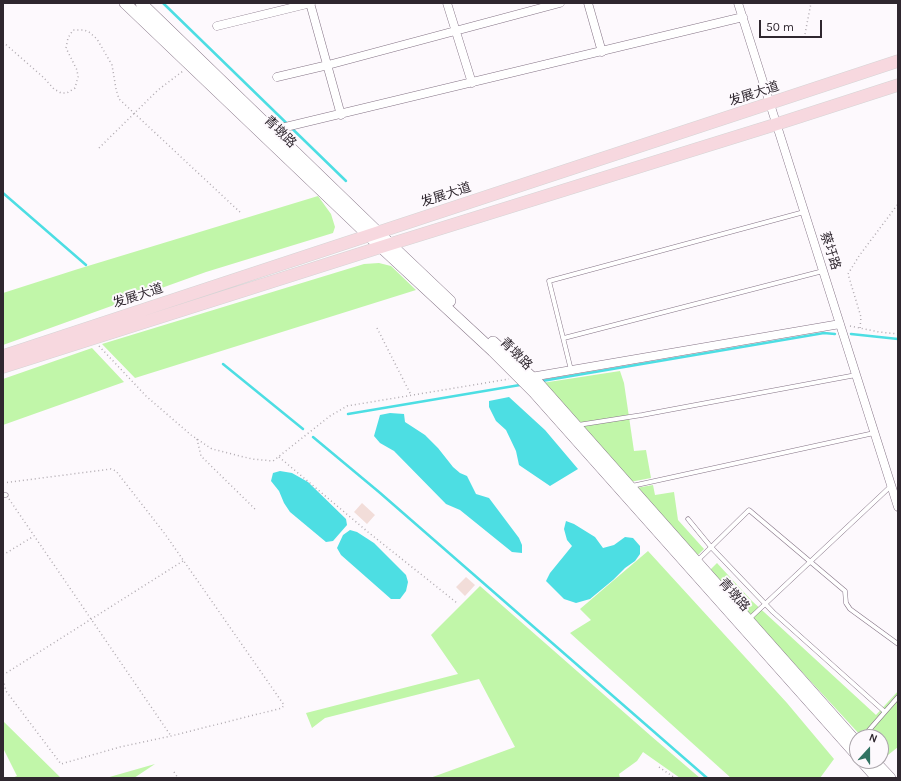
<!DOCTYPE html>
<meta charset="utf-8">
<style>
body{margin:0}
#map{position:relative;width:901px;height:781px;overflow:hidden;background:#fdf9fd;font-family:Karla,sans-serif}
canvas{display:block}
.frame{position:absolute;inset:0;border:4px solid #2f272f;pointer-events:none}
.north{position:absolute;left:849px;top:729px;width:40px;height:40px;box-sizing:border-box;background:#fdf9fd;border:1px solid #aba5ab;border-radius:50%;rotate:21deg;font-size:11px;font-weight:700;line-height:16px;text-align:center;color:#2f272f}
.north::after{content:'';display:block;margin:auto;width:14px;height:18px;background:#327363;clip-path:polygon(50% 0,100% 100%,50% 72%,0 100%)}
.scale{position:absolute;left:759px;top:20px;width:63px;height:18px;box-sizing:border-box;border:2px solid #2f272f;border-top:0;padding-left:5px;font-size:12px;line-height:14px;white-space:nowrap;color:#2f272f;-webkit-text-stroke:3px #fdf9fd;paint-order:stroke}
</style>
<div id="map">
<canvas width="901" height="781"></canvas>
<div class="frame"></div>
<div class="north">N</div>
<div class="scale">50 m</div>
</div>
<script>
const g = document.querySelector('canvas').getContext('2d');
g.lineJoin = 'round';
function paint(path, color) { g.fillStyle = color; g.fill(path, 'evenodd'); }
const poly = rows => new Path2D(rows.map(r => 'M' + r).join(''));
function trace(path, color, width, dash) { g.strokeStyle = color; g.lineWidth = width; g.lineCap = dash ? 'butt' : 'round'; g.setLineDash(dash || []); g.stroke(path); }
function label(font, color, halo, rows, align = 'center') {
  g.font = font + ' Karla,"Noto Sans SC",sans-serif'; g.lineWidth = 4; g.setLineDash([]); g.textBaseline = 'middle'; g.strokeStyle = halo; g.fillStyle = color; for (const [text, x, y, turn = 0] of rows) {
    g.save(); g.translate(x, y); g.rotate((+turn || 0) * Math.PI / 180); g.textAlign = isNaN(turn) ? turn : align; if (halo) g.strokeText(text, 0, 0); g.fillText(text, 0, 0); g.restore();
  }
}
const green = poly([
 [318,196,331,214,335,227,333,233,206,272,3,345,3,293,78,269],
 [379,263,391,266,416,290,135,378,102,344,364,264],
 [92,348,124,382,3,425,3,379],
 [620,371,624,383,634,451,646,450,651,478,630,482,542,383],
 [653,485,655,495,674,492,678,520,704,549,696,557,636,488],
 [648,551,787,703,834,759,820,778,731,778,570,633,591,620,580,609],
 [717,563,752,601,876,715,898,691,898,747,883,759,881,758,881,737,862,737,709,571],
 [480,586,651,736,700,778,680,778,643,752,637,761,619,774,620,778,430,778,515,747,479,679,325,718,312,728,306,713,458,674,431,635],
 [3,721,61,778,12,778,17,776,3,748],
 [155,764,134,778,106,778]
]);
const water = poly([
 [509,397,545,430,578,469,550,486,519,465,516,451,506,430,496,421,489,407,489,401],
 [390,413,404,414,405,422,425,435,438,448,453,467,460,473,467,476,476,494,489,498,519,538,522,545,522,553,512,552,460,510,446,504,394,451,380,443,374,436,380,415],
 [280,471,292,473,308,482,346,519,347,525,333,541,326,542,290,512,284,503,279,491,271,481,273,473],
 [566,521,574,524,595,537,603,548,614,545,625,537,633,538,640,546,640,554,635,561,625,568,613,580,590,599,576,603,564,599,546,581,550,573,572,546,567,540,564,529],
 [350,530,357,532,374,543,406,575,408,582,406,591,400,599,391,599,341,555,337,548,343,535]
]);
const stream = poly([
 [163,3,346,181],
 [3,193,86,265],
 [851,334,898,339],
 [223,364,303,429],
 [542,381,824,333,835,334],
 [348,414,520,385],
 [313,437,379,492,707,778]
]);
const building = poly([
 [362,503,375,515,367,524,354,512],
 [466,577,475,585,465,596,456,587]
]);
const path = poly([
 [21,3,32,3],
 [805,34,811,3],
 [3,42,43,77,54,89,61,93,67,93,75,88,78,77,77,70,66,48,68,38,73,30,84,30,89,32,97,39,112,65,116,89,119,99,242,214],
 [99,148,158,90,183,71],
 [850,326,879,332,898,334],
 [377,328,411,395],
 [860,328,861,317,848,274,859,256,898,204],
 [99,346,146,396,191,435,212,449,252,459,273,461,330,416,347,406,509,379],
 [197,439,201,456,256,510],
 [279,457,368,532,457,603],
 [3,483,111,469,116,471,165,534,284,705,282,708,171,736,120,747,61,764,6,691,3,679],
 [9,499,171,736],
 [3,555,34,536],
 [3,675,183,561],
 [659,767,675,778],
 [174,772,178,778]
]);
const service = poly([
 [564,338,823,271],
 [571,370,549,281,804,212],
 [578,425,642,415,856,375],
 [632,486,874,433],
 [3,495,6,495],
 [688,519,711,547,773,612,885,712],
 [698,560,749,510,845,591,846,603,850,609,898,644],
 [748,620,891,486],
 [863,737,898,697]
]);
const minor = poly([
 [310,3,341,115],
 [447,3,472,83],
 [588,3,602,52],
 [738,3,898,507],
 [217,26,311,3],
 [277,77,328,65,560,3],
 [273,130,743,17],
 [531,377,840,324]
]);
const secondary = poly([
 [125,3,368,235,493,351,534,392,857,755],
 [141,3,390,244,450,301],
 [493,342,537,382,857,743],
 [862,761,877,778],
 [874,761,890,778]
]);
const primary = poly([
 [3,356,898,61],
 [3,367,381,247,777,124,898,85]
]);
const streetNames = [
 ["发展大道",754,94,-18],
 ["青墩路",280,132,44],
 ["发展大道",446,195,-18],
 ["蔡圩路",830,251,72],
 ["发展大道",138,296,-18],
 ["青墩路",516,354,45],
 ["青墩路",734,595,48]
];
paint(green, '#c1f6a9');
paint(water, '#4ddee3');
trace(stream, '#4ddee3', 2.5);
paint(building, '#f2ddd9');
trace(service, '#857486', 5);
trace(minor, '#857486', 9);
trace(secondary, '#857486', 12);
trace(primary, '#d5d4d5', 13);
trace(path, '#b1abb1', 1.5, [1, 3]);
trace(service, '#fff', 4);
trace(minor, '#fff', 8);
trace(secondary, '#fff', 11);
trace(primary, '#f7d8df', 12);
label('13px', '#2f272f', '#fdf9fd', streetNames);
</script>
